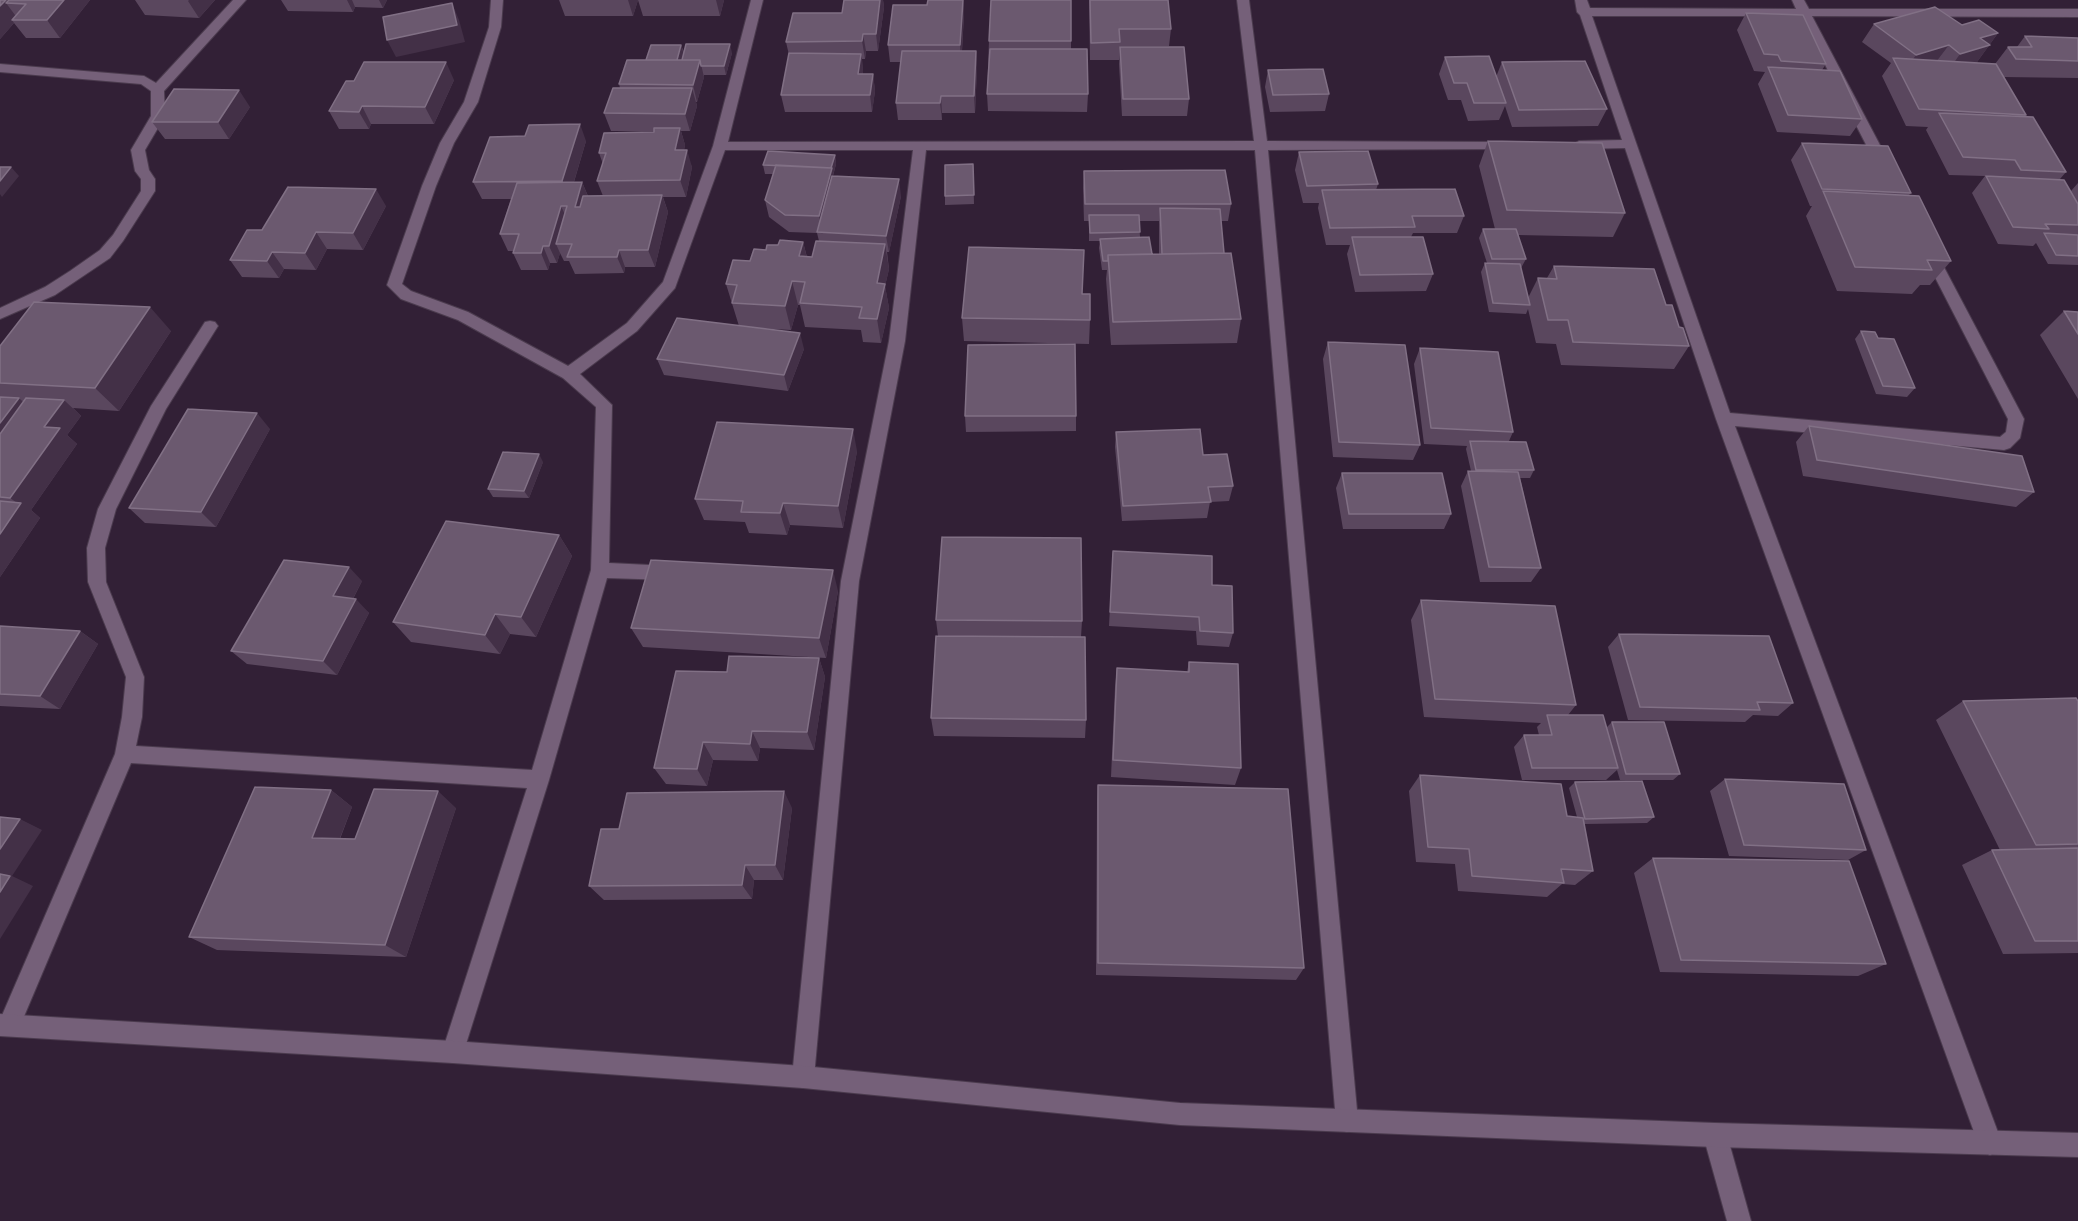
<!DOCTYPE html>
<style>
body{margin:0}
canvas{display:block;background:#322036}
</style>
<canvas width="2078" height="1221"></canvas>
<script>
const g = document.querySelector('canvas').getContext('2d');
g.lineJoin = 'round';
const poly = rows => new Path2D(rows.map(r => 'M' + r).join(''));
function trace(path, color, width, dash) { g.strokeStyle = color; g.lineWidth = width; g.lineCap = dash ? 'butt' : 'round'; g.setLineDash(dash || []); g.stroke(path); }
function paint(path, color) { g.fillStyle = color; g.fill(path, 'evenodd'); }
const minor = poly([
 [233,0,246,0,164,91,165,116,145,150,149,170,155,179,155,191,123,241,110,258,55,295,0,319,0,308,45,287,70,271,100,250,113,235,141,191,141,179,135,171,131,150,151,116,151,91,141,84,0,72,0,64,144,76,156,83,233,0],
 [491,0,503,0,501,27,478,102,454,143,436,186,402,284,411,291,468,312,568,366,627,323,663,282,713,146,751,0,763,0,728,142,1254,141,1237,0,1249,0,1267,141,1515,142,1517,145,1515,148,1510,149,1268,150,1358,1121,1355,1129,1347,1132,1339,1129,1336,1121,1255,150,926,150,905,341,859,581,814,1077,811,1085,803,1088,795,1085,792,1077,841,581,889,341,913,150,725,150,675,288,637,331,580,374,612,405,609,563,670,566,676,568,679,573,676,578,670,580,607,578,549,780,461,1060,453,1063,445,1060,442,1052,527,788,131,763,17,1033,9,1036,1,1033,0,1020,115,754,122,717,126,677,88,582,87,548,98,509,151,406,205,322,210,321,215,322,218,326,166,409,116,509,105,548,106,582,144,677,142,717,136,746,532,770,591,570,596,407,563,378,458,320,401,299,387,285,422,186,440,143,464,102,489,27,491,0],
 [1575,0,1587,0,1590,8,1796,9,1792,0,1804,0,1809,9,2078,9,2078,17,1812,16,1891,166,1884,170,1877,166,1800,16,1592,16,1730,413,2000,437,2006,432,2008,419,1922,252,1929,247,1936,252,2024,419,2020,438,2010,448,2004,450,1735,426,2002,1143,1998,1151,1990,1155,1982,1151,1978,1143,1716,419,1625,148,1579,149,1572,145,1579,141,1622,140,1580,15,1577,12,1575,0],
 [1715,1123,1723,1127,1727,1135,1751,1221,1727,1221,1703,1135,1707,1127,1715,1123]
]);
const tertiary = poly([
 [0,1014,453,1041,803,1066,1180,1103,1715,1123,2078,1133,2078,1157,1715,1147,1180,1125,803,1088,453,1063,0,1036,0,1014]
]);
const wall = poly([
 [0,0,90,0,60,38,26,38,14,23,0,39],
 [135,0,215,0,199,18,145,15],
 [281,0,387,0,383,8,355,7,353,12,288,11],
 [559,0,724,0,720,16,643,16,638,0,633,16,565,16],
 [844,0,883,0,884,7,878,51,866,51,865,59,862,59,863,74,873,74,875,91,872,112,785,112,781,95,789,55,786,42,842,13],
 [963,0,964,14,962,51,976,51,977,68,975,113,942,113,942,120,898,120,896,103,901,62,890,62,888,45,927,5],
 [1071,0,1071,49,1088,94,1087,112,988,111,987,94,989,41],
 [1089,0,1168,0,1171,29,1169,46,1120,46,1119,60,1090,60],
 [1746,13,1826,64,1822,70,1862,119,1850,136,1777,132,1758,84,1765,72,1754,71,1737,30],
 [1874,24,1962,25,1998,33,1977,62,1975,63,1995,64,2008,47,2017,47,2025,36,2078,38,2078,78,2004,77,2026,115,2024,117,2066,172,2060,179,2071,191,2078,183,2078,265,2048,264,2036,243,2033,246,1998,244,1972,193,1985,176,1949,175,1926,130,1928,127,1906,126,1882,76,1891,63,1862,42],
 [681,45,684,52,732,53,726,75,704,75,704,77,697,102,696,102,697,106,690,131,681,131,685,145,684,150,692,167,686,197,663,197,668,212,655,267,625,267,624,273,575,274,569,261,564,261,560,253,557,263,550,263,548,270,521,270,513,253,513,251,508,251,500,234,511,199,482,199,473,182,586,141,574,182,582,182,588,196,603,196,597,181,603,164,599,153,654,132,654,131,611,131,604,113,620,88,619,84,646,60],
 [1120,47,1189,99,1187,116,1122,116,1119,64],
 [1445,57,1496,77,1502,62,1607,109,1598,126,1512,127,1505,106,1499,120,1468,121,1461,100,1448,100,1439,74],
 [1268,70,1329,94,1325,111,1270,112,1265,87],
 [454,80,434,124,371,124,369,129,339,129,329,111],
 [250,107,229,139,165,139,152,122],
 [1488,141,1625,213,1613,237,1518,235,1526,259,1521,268,1528,298,1538,278,1547,278,1554,266,1666,305,1689,346,1674,369,1561,365,1556,344,1536,343,1528,309,1526,314,1489,312,1481,272,1485,263,1487,263,1479,238,1483,229,1495,229,1479,166],
 [1802,143,1911,193,1909,195,1951,261,1930,285,1920,285,1912,294,1837,291,1806,216,1812,206,1810,206,1791,160],
 [1299,152,1378,184,1376,190,1464,216,1457,233,1413,233,1411,237,1433,274,1426,291,1355,292,1347,254,1350,245,1326,245,1318,208,1319,203,1303,203,1295,170],
 [835,155,836,164,833,176,901,196,889,252,887,252,889,269,885,286,889,308,881,343,863,342,861,330,805,327,800,305,798,305,791,330,756,328,804,349,788,391,664,375,657,359,739,326,726,284,750,261,766,250,778,245,803,242,807,257,812,257,819,241,817,233,789,232,769,217,765,200,774,174,765,174,763,165],
 [973,164,974,204,945,205,945,196],
 [1084,171,1231,204,1228,221,1221,221,1224,253,1241,319,1237,343,1111,345,1106,279,1107,270,1102,270,1099,248,1100,241,1089,241,1089,221,1084,221,1083,188],
 [1139,221,1159,221,1159,254,1152,254,1140,237],
 [386,206,363,250,327,249,316,270,284,269,279,278,242,277,230,260],
 [1082,294,1090,320,1089,344,964,341,962,318],
 [2064,311,2078,312,2078,399,2040,335],
 [171,331,119,411,73,408,81,416,67,435,77,444,31,510,40,518,0,577,0,346],
 [1861,331,1878,338,1915,388,1907,397,1876,394,1855,339],
 [1328,342,1420,445,1413,460,1333,457,1323,359],
 [1420,348,1513,432,1509,441,1534,470,1530,478,1520,478,1541,568,1531,582,1480,582,1461,486,1468,471,1471,471,1466,449,1467,446,1424,444,1414,364],
 [965,416,1076,416,1076,431,966,432],
 [1809,426,2034,492,2016,507,1803,476,1796,442],
 [270,429,216,527,145,523,129,508],
 [1116,432,1203,455,1233,486,1229,501,1210,502,1207,518,1122,521,1115,447],
 [857,451,843,528,790,525,787,535,749,533,745,522,704,520,695,499],
 [543,462,529,498,493,497,488,489],
 [1342,473,1451,514,1444,529,1343,529,1336,488],
 [559,535,572,556,536,637,510,634,500,654,411,642,393,622],
 [1113,551,1212,585,1233,633,1229,647,1197,645,1196,631,1109,626],
 [362,581,353,599,369,613,337,675,247,664,231,651],
 [838,591,826,658,643,647,631,628],
 [1421,600,1576,705,1568,715,1606,728,1612,722,1680,774,1673,780,1620,780,1617,770,1606,780,1522,780,1514,747,1524,735,1539,735,1537,727,1541,723,1424,717,1411,620],
 [936,620,1082,621,1081,637,1086,720,1085,738,934,736,931,718,938,636],
 [0,626,80,631,98,644,60,709,0,706],
 [1619,634,1793,703,1778,716,1753,715,1745,722,1628,720,1608,647],
 [819,658,825,677,814,750,760,748,758,761,713,760,707,786,666,784,654,768,727,672],
 [1189,662,1241,768,1235,785,1111,777,1115,687,1117,668,1187,672],
 [1963,701,2078,701,2078,953,2003,954,1962,865,1992,850,2000,850,1936,720],
 [1420,775,1567,816,1577,817,1569,788,1575,782,1654,817,1647,823,1584,824,1593,871,1575,885,1562,884,1547,897,1458,891,1455,864,1416,862,1409,791],
 [1725,779,1866,850,1848,860,1729,856,1710,791],
 [1098,785,1304,968,1296,980,1096,975,1097,802],
 [331,790,352,807,340,839,355,839,456,808,406,957,217,950,189,937],
 [792,808,783,880,754,880,752,899,604,900,589,886,619,829],
 [1653,858,1886,964,1858,976,1660,972,1634,873]
]);
const shadedWall = poly([
 [6,0,29,0,26,4,6,3,18,19,12,20,14,23,0,39,0,6],
 [64,0,90,0,60,38,47,20],
 [189,0,215,0,199,18,188,1],
 [347,0,352,0,355,7,353,12],
 [379,0,387,0,383,8],
 [628,0,638,0,633,16],
 [716,0,724,0,720,16],
 [880,0,883,0,884,7,878,51,876,34],
 [963,0,964,14,961,62,960,45],
 [452,3,459,20,465,42,396,57,387,40],
 [1998,33,1977,62,1948,71,1960,54,1980,38],
 [863,34,866,51,865,59,862,41],
 [730,44,732,53,726,75,724,66],
 [681,45,684,54,677,76,675,67],
 [1949,45,1936,62,1904,72,1916,55],
 [976,51,977,68,975,113,974,96],
 [861,54,863,71,861,91,858,74],
 [700,60,704,77,697,102,693,85],
 [446,62,454,80,434,124,425,107],
 [873,74,875,91,872,112,870,95],
 [692,88,697,106,690,131,685,114],
 [239,90,250,107,229,139,218,122],
 [941,96,942,113,942,120,940,103],
 [362,106,371,124,369,129,359,112],
 [580,124,586,141,569,198,562,181],
 [680,128,685,145,680,167,675,150],
 [687,150,692,167,686,197,680,180],
 [835,155,836,164,833,175,835,185,822,234,819,216],
 [11,167,19,176,2,197,0,194,0,181],
 [899,179,901,196,889,252,886,236],
 [582,182,589,199,582,224,575,207],
 [376,189,386,206,363,250,353,233],
 [662,195,668,212,655,267,648,250],
 [561,206,569,223,556,244,560,253,557,263,549,246],
 [316,232,327,249,316,270,305,253],
 [803,242,809,266,799,256],
 [885,244,889,269,885,286,889,308,881,343,877,319,877,283],
 [543,246,550,263,548,270,541,253],
 [619,250,625,267,624,273,617,257],
 [272,252,284,269,279,278,267,261],
 [792,281,798,305,791,330,785,306],
 [150,307,171,331,119,411,95,388],
 [800,333,804,349,788,391,784,375],
 [19,398,36,414,0,464,0,423],
 [64,400,81,416,67,435,77,444,31,510,40,518,0,577,0,534,20,505,10,498,44,427],
 [257,413,270,429,216,527,201,512],
 [853,429,857,451,843,528,838,506],
 [539,454,543,462,529,498,524,491],
 [783,503,790,525,787,535,780,513],
 [559,535,572,556,536,637,521,617],
 [349,567,362,581,347,610,333,596],
 [833,570,838,591,826,658,819,638],
 [356,599,369,613,337,675,323,661],
 [495,614,510,634,500,654,485,635],
 [80,631,98,644,60,709,40,696],
 [819,658,825,677,814,750,807,732],
 [752,731,760,748,758,761,750,744],
 [703,742,713,760,707,786,697,769],
 [331,790,352,807,334,853,312,838],
 [438,791,456,808,406,957,385,945],
 [784,791,792,808,783,880,775,865],
 [20,819,42,830,12,876,33,886,0,939,0,849],
 [745,865,754,880,752,899,742,885]
]);
const building = poly([
 [0,0,6,0,0,6,0,0],
 [9,0,64,0,47,20,12,20,26,4,6,3,9,0],
 [844,0,880,0,876,34,863,34,862,41,786,42,793,13,842,13,844,0],
 [928,0,963,0,960,45,888,45,893,5,927,5,928,0],
 [991,0,1071,0,1071,41,989,41,991,0],
 [1090,0,1168,0,1171,29,1119,29,1120,42,1091,43,1090,0],
 [452,3,457,25,387,40,383,17,452,3],
 [1935,7,1962,25,1979,20,1998,33,1980,38,1990,45,1960,54,1949,45,1916,55,1874,24,1935,7],
 [1746,13,1803,15,1826,64,1781,61,1778,55,1764,54,1746,13],
 [2025,36,2078,38,2078,61,2016,59,2008,47,2032,47,2025,36],
 [686,44,730,44,724,66,701,66,700,60,682,60,686,44],
 [651,45,681,45,677,60,646,60,651,45],
 [1120,47,1184,47,1189,99,1123,99,1120,47],
 [990,49,1087,49,1088,94,987,94,990,49],
 [902,51,976,51,974,96,941,96,940,103,896,103,902,51],
 [789,53,861,54,858,74,873,74,870,95,781,95,789,53],
 [1489,56,1506,103,1474,103,1467,83,1454,83,1445,57,1489,56],
 [1893,58,1996,64,2026,115,1919,109,1893,58],
 [627,60,700,60,693,85,619,84,627,60],
 [1585,61,1607,109,1519,110,1502,62,1585,61],
 [364,62,446,62,425,107,362,106,359,112,329,111,346,81,354,81,364,62],
 [1768,67,1840,71,1862,119,1788,115,1768,67],
 [1323,69,1329,94,1273,95,1268,70,1323,69],
 [613,88,692,88,685,114,604,113,613,88],
 [174,89,239,90,218,122,152,122,174,89],
 [1939,113,2033,117,2066,172,2021,170,2015,160,1963,157,1939,113],
 [580,124,562,181,473,182,490,137,525,136,529,125,580,124],
 [654,128,680,128,675,150,687,150,680,180,597,181,606,153,599,153,604,133,654,132,654,128],
 [1488,141,1602,143,1625,213,1507,210,1488,141],
 [1802,143,1888,146,1911,193,1822,189,1802,143],
 [768,151,835,155,831,168,763,165,768,151],
 [1368,151,1378,184,1307,186,1299,152,1368,151],
 [973,164,974,195,945,196,945,165,973,164],
 [776,165,832,168,819,216,785,215,765,200,776,165],
 [0,167,11,167,0,181,0,167],
 [1225,170,1231,204,1085,204,1084,171,1225,170],
 [832,176,899,179,886,236,817,232,832,176],
 [1986,176,2064,180,2078,204,2078,225,2045,224,2049,229,2013,227,1986,176],
 [582,182,575,207,580,207,583,196,662,195,648,250,619,250,617,257,567,257,572,244,556,244,567,206,561,206,549,246,543,246,541,253,513,253,519,234,500,234,517,183,582,182],
 [288,187,376,189,353,233,316,232,305,253,272,252,267,261,230,260,247,230,262,230,288,187],
 [1455,189,1464,216,1412,216,1415,227,1330,228,1322,190,1455,189],
 [1823,191,1919,196,1951,261,1927,260,1932,270,1855,267,1823,191],
 [1160,208,1220,209,1224,253,1162,254,1160,208],
 [1089,215,1139,215,1140,232,1090,233,1089,215],
 [1483,229,1516,229,1526,259,1492,259,1483,229],
 [2044,233,2078,235,2078,256,2056,255,2044,233],
 [1149,237,1152,254,1108,255,1108,261,1103,261,1100,239,1149,237],
 [1352,237,1423,237,1433,274,1360,275,1352,237],
 [780,240,803,242,799,256,812,257,816,241,885,244,877,283,885,284,877,319,859,318,862,307,800,303,805,282,792,281,785,306,732,303,737,285,726,284,733,260,750,261,754,249,766,250,767,245,778,245,780,240],
 [969,247,1084,250,1082,294,1090,294,1090,320,962,318,969,247],
 [1231,253,1241,319,1113,322,1108,255,1231,253],
 [1485,263,1520,264,1530,305,1493,303,1485,263],
 [1554,266,1654,269,1666,305,1672,305,1679,327,1683,328,1689,346,1573,342,1568,320,1548,320,1538,278,1557,279,1554,266],
 [34,302,150,307,95,388,0,383,0,346,34,302],
 [2064,311,2078,312,2078,334,2064,311],
 [677,318,800,333,784,375,657,359,677,318],
 [1861,331,1875,332,1878,338,1894,339,1915,388,1883,386,1861,331],
 [1328,342,1405,345,1420,445,1339,442,1328,342],
 [1075,344,1076,416,965,416,968,345,1075,344],
 [1420,348,1498,352,1513,432,1431,428,1420,348],
 [0,397,19,398,0,423,0,397],
 [26,398,64,400,44,427,60,428,10,498,0,497,0,434,26,398],
 [188,409,257,413,201,512,129,508,188,409],
 [717,422,853,429,838,506,783,503,780,513,741,512,743,501,695,499,717,422],
 [1809,426,2022,456,2034,492,1817,460,1809,426],
 [1200,429,1203,455,1227,454,1233,486,1208,487,1211,502,1123,506,1116,432,1200,429],
 [1470,441,1526,442,1534,470,1476,470,1470,441],
 [503,452,539,454,524,491,488,489,503,452],
 [1468,471,1518,472,1541,568,1489,567,1468,471],
 [1342,473,1442,473,1451,514,1349,514,1342,473],
 [0,501,21,503,0,534,0,501],
 [446,521,559,535,521,617,495,614,485,635,393,622,446,521],
 [942,537,1081,538,1082,621,936,620,942,537],
 [1113,551,1212,556,1212,585,1232,586,1233,633,1200,631,1199,617,1110,612,1113,551],
 [284,560,349,567,333,596,356,599,323,661,231,651,284,560],
 [651,560,833,570,819,638,631,628,651,560],
 [1421,600,1555,606,1576,705,1435,699,1421,600],
 [0,626,80,631,40,696,0,694,0,626],
 [1619,634,1769,636,1793,703,1757,702,1760,710,1640,707,1619,634],
 [936,636,1085,637,1086,720,931,718,936,636],
 [729,656,819,658,807,732,752,731,750,744,703,742,697,769,654,768,676,671,727,672,729,656],
 [1189,662,1238,664,1241,768,1113,760,1117,668,1189,672,1189,662],
 [2076,698,2078,701,2078,844,2036,845,1963,701,2076,698],
 [1547,715,1603,715,1618,768,1532,768,1524,735,1552,735,1547,715],
 [1612,722,1664,722,1680,774,1626,774,1612,722],
 [1420,775,1561,784,1567,816,1583,818,1593,871,1561,869,1564,883,1472,876,1469,849,1428,847,1420,775],
 [1725,779,1844,784,1866,850,1744,845,1725,779],
 [1642,781,1654,817,1585,819,1575,782,1642,781],
 [1098,785,1288,789,1304,968,1098,963,1098,785],
 [255,787,331,790,312,838,355,839,374,789,438,791,385,945,189,937,255,787],
 [784,791,775,865,745,865,742,885,589,886,601,829,619,829,627,793,784,791],
 [0,817,20,819,0,849,0,817],
 [2078,848,2078,941,2035,941,1992,850,2078,848],
 [1653,858,1849,861,1886,964,1681,960,1653,858],
 [0,874,10,876,0,892,0,874]
]);
trace(minor, '#4b3b4e', 2);
trace(tertiary, '#4b3b4e', 2);
paint(minor, '#756079');
paint(tertiary, '#756079');
paint(wall, '#5a475e');
paint(shadedWall, '#433047');
paint(building, '#6b596f');
trace(building, '#817085', 1.5);
</script>
